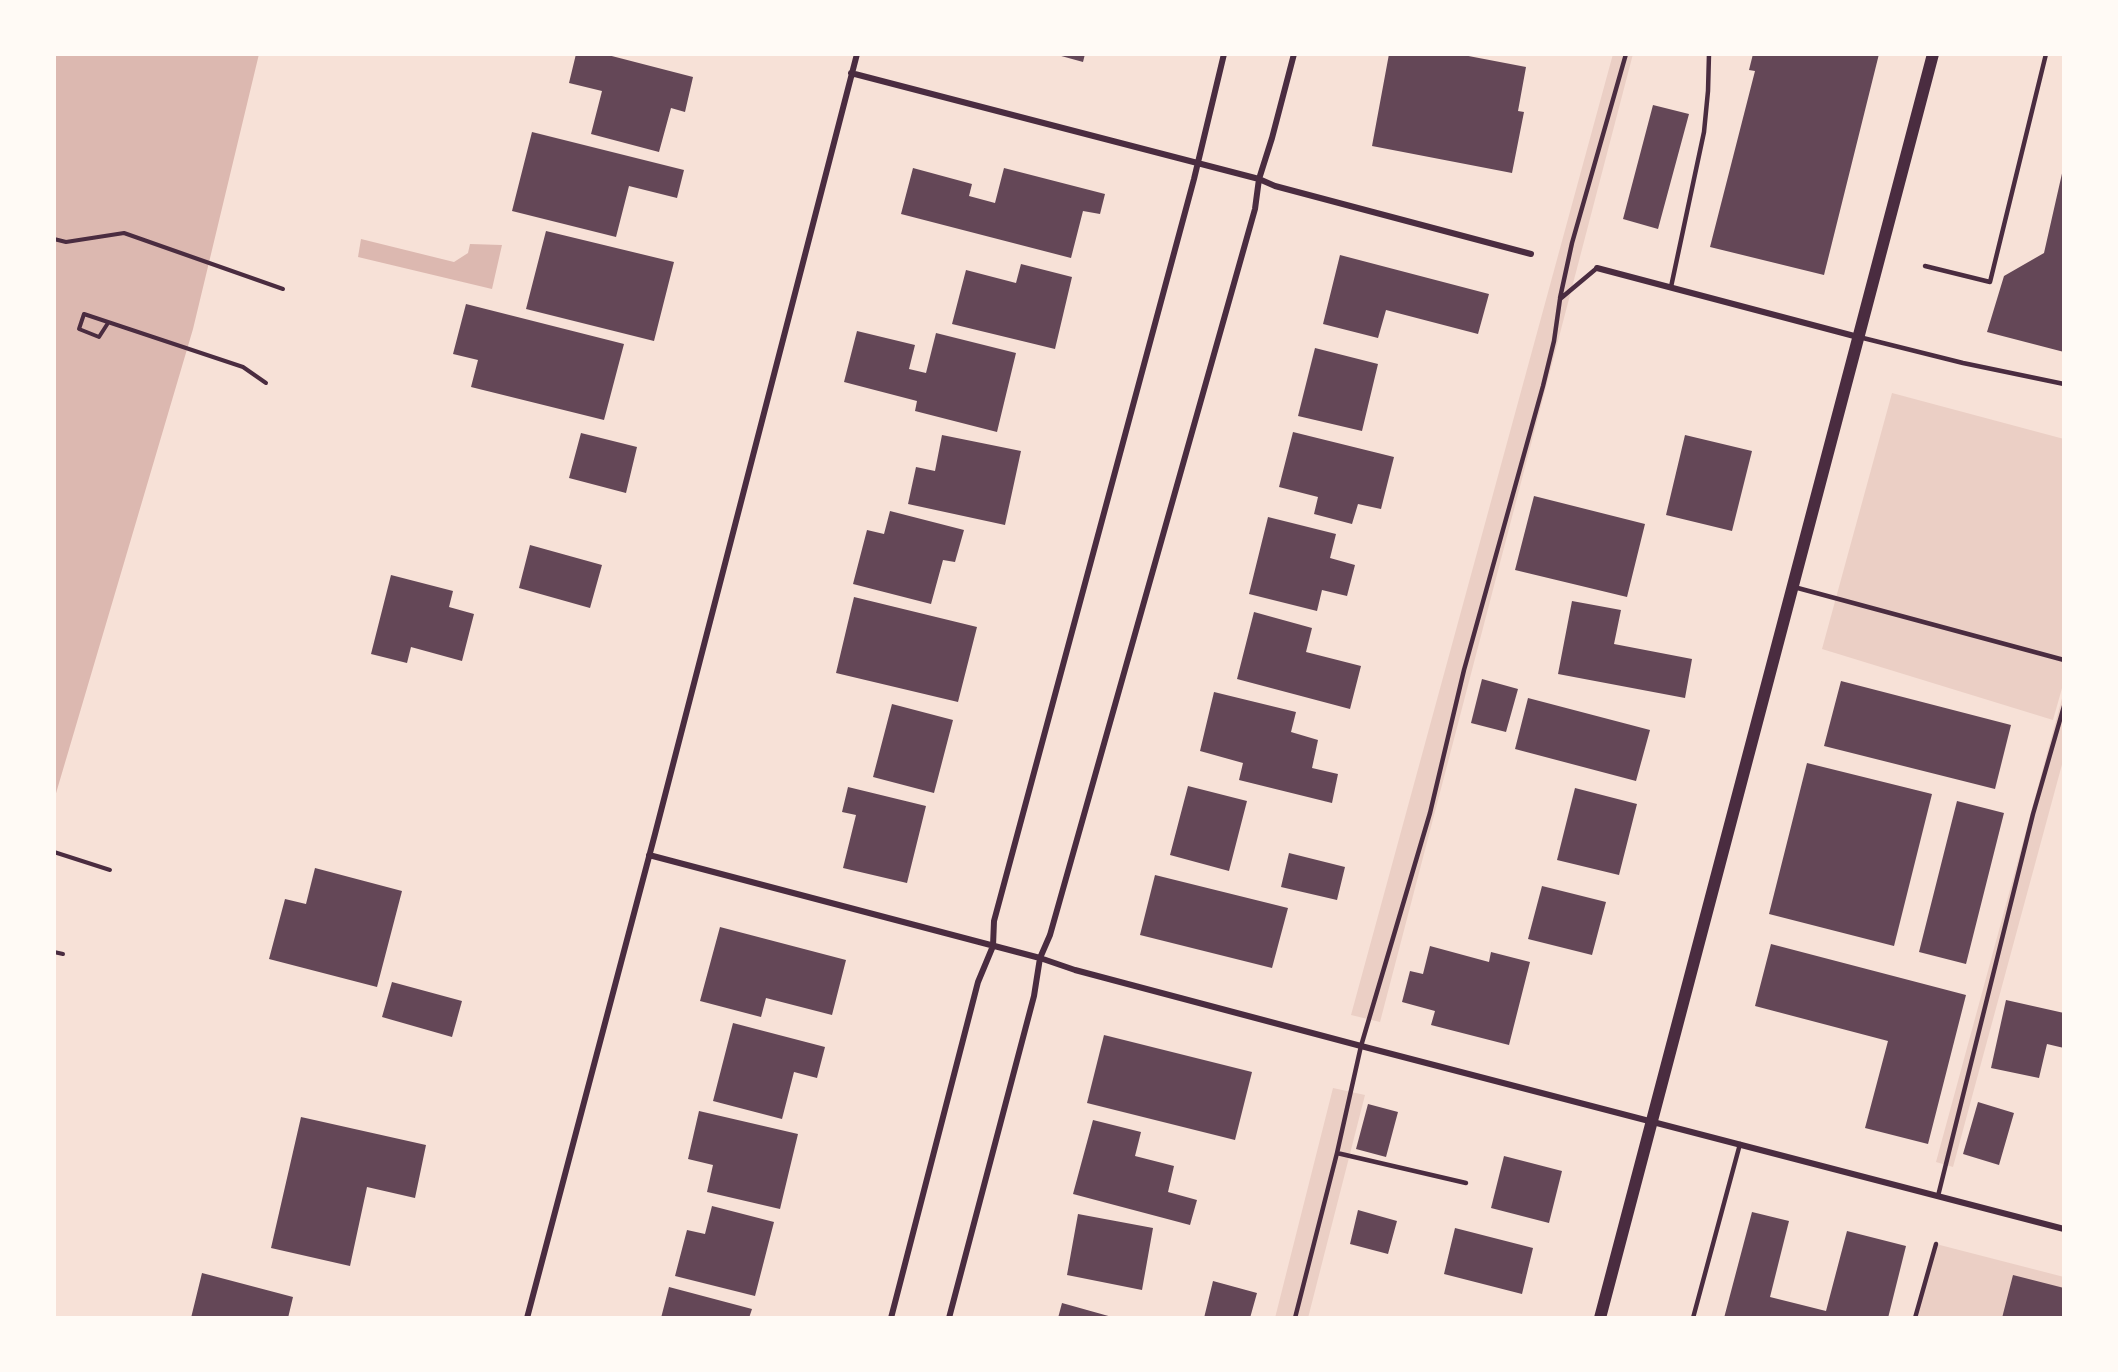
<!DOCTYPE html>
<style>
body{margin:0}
#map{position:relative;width:2118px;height:1372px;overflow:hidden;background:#f7e1d7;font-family:Roboto,sans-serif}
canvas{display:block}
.frame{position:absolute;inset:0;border:56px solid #fffaf5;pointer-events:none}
</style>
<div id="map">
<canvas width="2118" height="1372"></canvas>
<div class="frame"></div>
</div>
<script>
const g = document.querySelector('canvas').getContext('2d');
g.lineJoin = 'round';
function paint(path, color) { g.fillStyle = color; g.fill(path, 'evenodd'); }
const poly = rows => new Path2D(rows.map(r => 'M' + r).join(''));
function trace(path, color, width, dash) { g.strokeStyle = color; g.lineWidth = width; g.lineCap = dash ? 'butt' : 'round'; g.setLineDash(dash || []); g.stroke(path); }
const green = poly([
 [1613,54,1633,54,1380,1022,1351,1015],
 [1892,393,2064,439,2064,681,2053,720,1822,649],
 [2064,691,2064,757,1953,1167,1936,1162],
 [1333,1088,1365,1095,1308,1318,1275,1318],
 [1936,1244,2064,1277,2064,1318,1916,1318]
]);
const water = poly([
 [54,54,259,54,193,329,54,800],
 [361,239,454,262,468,253,470,244,502,245,492,289,358,257]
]);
const building = poly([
 [576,54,604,54,693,77,685,112,671,108,659,152,591,134,602,91,569,83],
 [1054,54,1085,54,1083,62],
 [1389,54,1458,54,1526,67,1518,111,1524,112,1512,173,1372,146],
 [1753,54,1879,54,1824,275,1710,247,1755,71,1749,70],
 [1653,105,1689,114,1658,229,1623,219],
 [532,132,684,170,677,198,629,186,616,237,512,211],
 [913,168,972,184,969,196,995,203,1004,168,1105,194,1100,214,1083,211,1071,258,901,214],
 [2063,169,2064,169,2064,352,1987,332,2004,276,2044,253],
 [546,231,674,262,654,341,526,309],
 [1340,255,1489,294,1478,334,1386,310,1378,338,1323,324],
 [1021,264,1072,277,1055,349,952,324,966,270,1016,283],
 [466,304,624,344,604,420,471,387,478,360,453,354],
 [857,331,915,345,909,369,926,373,936,333,1016,353,997,432,915,411,917,401,844,382],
 [1315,348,1378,364,1362,431,1298,416],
 [1293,432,1394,457,1381,509,1358,504,1352,524,1314,514,1318,497,1279,487],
 [581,433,637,447,626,493,569,478],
 [942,435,1021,451,1005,525,908,504,916,467,935,471],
 [1685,435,1752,451,1732,531,1666,515],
 [1534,496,1645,524,1627,597,1515,570],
 [890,511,964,530,955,562,943,560,931,604,853,584,867,530,884,534],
 [1268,517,1336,534,1330,558,1355,565,1347,596,1322,590,1317,611,1249,594],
 [530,545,602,565,590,608,519,588],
 [391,575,453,591,449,607,474,614,462,661,411,647,407,663,371,654],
 [854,597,977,627,958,702,836,673],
 [1572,601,1621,610,1614,644,1692,659,1685,698,1558,674],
 [1254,612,1312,628,1306,652,1361,666,1350,709,1237,679],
 [1482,679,1518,689,1506,732,1471,723],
 [1841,681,2011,725,1995,789,1824,746],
 [1214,692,1296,712,1291,732,1318,740,1312,768,1338,774,1332,803,1239,780,1243,763,1200,751],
 [1528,698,1650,730,1636,781,1515,749],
 [892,704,953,720,934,793,873,777],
 [1807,763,1932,794,1894,946,1769,914],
 [1188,786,1247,801,1229,871,1170,855],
 [848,787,926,806,907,883,843,868,856,815,842,812],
 [1575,788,1637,804,1619,875,1557,860],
 [1957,801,2004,813,1966,964,1919,952],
 [1289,853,1345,867,1337,900,1281,887],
 [315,868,402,891,377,987,269,959,285,899,306,904],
 [1155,875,1288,908,1272,968,1140,935],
 [1542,886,1606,902,1592,955,1528,939],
 [720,927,846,960,832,1015,766,998,761,1017,700,1001],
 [1771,944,1966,995,1928,1144,1865,1128,1888,1041,1755,1006],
 [1430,946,1489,962,1491,952,1530,962,1509,1045,1431,1025,1435,1011,1402,1002,1410,971,1423,974],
 [392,982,462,1001,452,1037,382,1017],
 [2006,1000,2064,1013,2064,1048,2047,1044,2039,1078,1991,1068],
 [733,1023,825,1047,817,1078,794,1072,782,1119,713,1101],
 [1104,1035,1252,1072,1235,1140,1087,1103],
 [1978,1102,2014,1113,1999,1165,1963,1154],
 [1368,1104,1398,1112,1386,1157,1356,1149],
 [699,1111,798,1134,780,1209,707,1192,713,1165,688,1159],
 [301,1117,426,1145,415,1198,367,1187,350,1266,271,1248],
 [1093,1120,1141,1132,1135,1156,1174,1166,1168,1192,1197,1200,1190,1225,1073,1194],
 [1504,1156,1562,1171,1549,1223,1491,1208],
 [712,1206,774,1222,755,1296,675,1276,687,1230,705,1234],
 [1358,1210,1397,1221,1388,1254,1350,1244],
 [1752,1212,1789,1221,1770,1297,1826,1311,1847,1231,1906,1246,1888,1318,1724,1318],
 [1078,1214,1153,1228,1142,1290,1067,1275],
 [1455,1228,1533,1248,1522,1294,1444,1274],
 [202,1273,293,1297,288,1318,191,1318],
 [2013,1275,2064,1288,2064,1318,2002,1318],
 [1213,1281,1257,1293,1250,1318,1204,1318],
 [669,1287,752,1309,749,1318,661,1318],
 [1062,1303,1112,1317,1112,1318,1058,1318]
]);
const path = poly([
 [54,239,66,242,124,233,283,289],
 [108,323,99,337,79,329,84,314,243,367,266,383],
 [54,852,110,870],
 [54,952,63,954]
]);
const service = poly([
 [1925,266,1990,282,2046,54],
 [1671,287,1704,132,1708,91,1709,54],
 [1560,298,1572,243,1626,54],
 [1859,337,1963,363,2064,384],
 [1794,587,2064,660],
 [1466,1183,1337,1153,1361,1046,1430,813,1464,670,1543,386,1554,341,1560,299,1597,268],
 [1938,1196,2033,814,2064,706],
 [1295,1318,1337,1153],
 [1693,1318,1740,1144],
 [1915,1318,1936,1244]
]);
const minor = poly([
 [851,73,1259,179,1275,186,1531,254],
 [1597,268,1858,337],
 [649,855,1040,958,1075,970,1361,1046,2064,1229],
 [527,1318,655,834,857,54],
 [891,1318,978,982,993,946,994,921,1194,179,1224,54],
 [949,1318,1034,996,1040,958,1050,935,1255,209,1259,179,1272,138,1294,54]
]);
const secondary = poly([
 [1600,1318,1933,54]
]);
paint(green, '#ebcfc5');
paint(water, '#dcb8b0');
paint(building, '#644757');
trace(path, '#4a2c40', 4);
trace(service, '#4a2c40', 4.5);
trace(minor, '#4a2c40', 6);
trace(secondary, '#4a2c40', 12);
</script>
